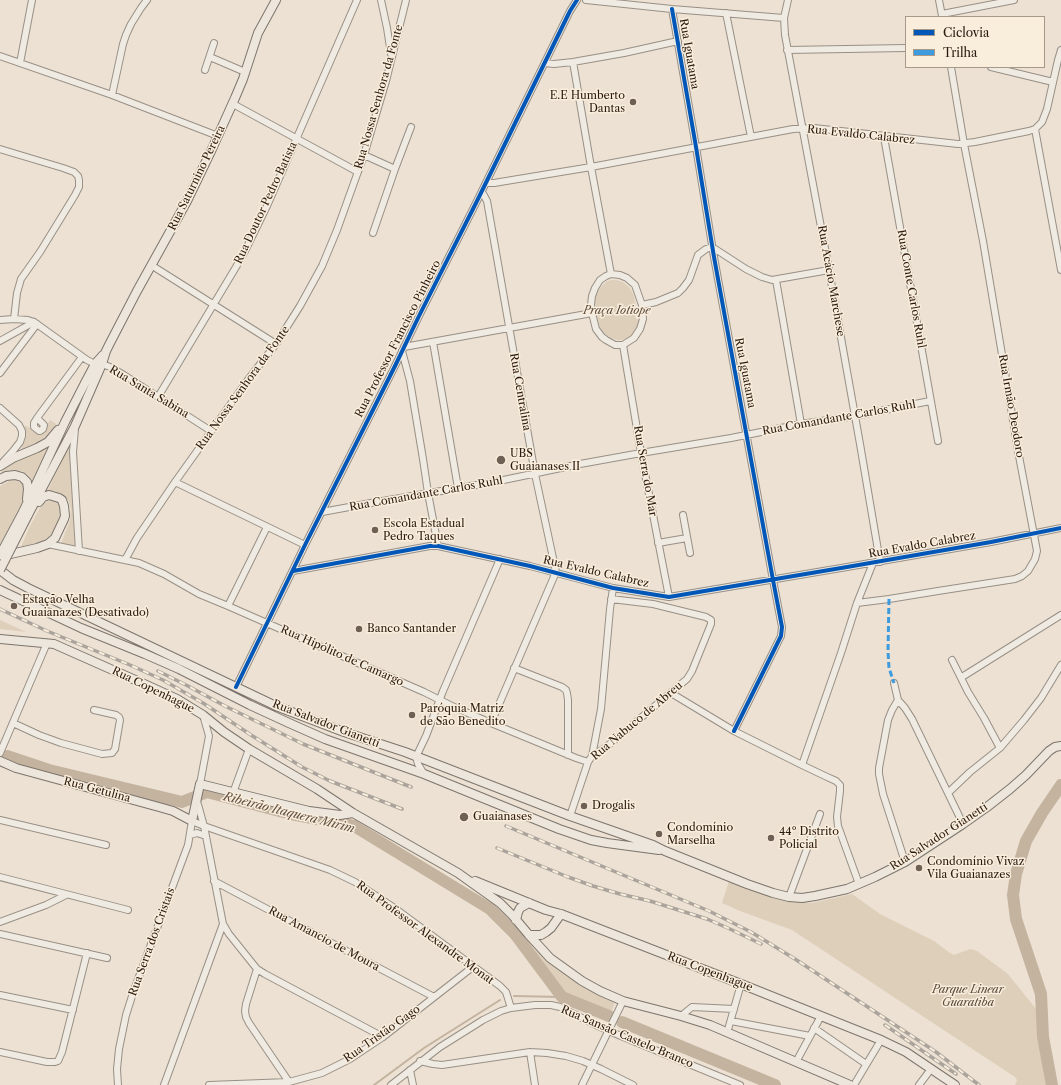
<!DOCTYPE html>
<meta charset="utf-8">
<style>
body{margin:0}
#map{position:relative;width:1061px;height:1085px;overflow:hidden;background:#ece1d2;font-family:"Libre Caslon Text",serif}
canvas{display:block}
.legend{position:absolute;left:905px;top:16px;width:140px;height:52px;box-sizing:border-box;background:#f9eddb;border:1px solid #a7998a;margin:0;padding:5px 7px;list-style:none;font-size:12px;color:#2b1a11}
.legend li{display:flex;align-items:center;gap:8px;height:20px}
.legend b{width:20px;border:1px solid #a7998a}
</style>
<div id="map">
<canvas width="1061" height="1085"></canvas>
<ul class="legend">
<li><b style="height:5px;background:#0057b8"></b>Ciclovia</li>
<li><b style="height:5px;background:#3d9bde"></b>Trilha</li>
</ul>
</div>
<script>
const g = document.querySelector('canvas').getContext('2d');
g.lineJoin = 'round';
function paint(path, color) { g.fillStyle = color; g.fill(path, 'evenodd'); }
const poly = rows => new Path2D(rows.map(r => 'M' + r).join(''));
function trace(path, color, width, dash) { g.strokeStyle = color; g.lineWidth = width; g.lineCap = dash ? 'butt' : 'round'; g.setLineDash(dash || []); g.stroke(path); }
function label(font, color, halo, rows, align = 'center') {
  g.font = font + ' "Libre Caslon Text",serif'; g.lineWidth = 3; g.setLineDash([]); g.textBaseline = 'middle'; g.strokeStyle = halo; g.fillStyle = color; for (const [text, x, y, turn = 0] of rows) {
    g.save(); g.translate(x, y); g.rotate((+turn || 0) * Math.PI / 180); g.textAlign = isNaN(turn) ? turn : align; if (halo) g.strokeText(text, 0, 0); g.fillText(text, 0, 0); g.restore();
  }
}
const green = poly([
 [611,280,616,280,623,282,630,288,634,296,638,320,638,326,633,334,628,338,622,340,617,340,610,338,604,334,599,325,595,303,596,295,600,288,606,282],
 [50,420,58,425,49,435,33,445,21,450,25,436,25,425,39,434,42,433],
 [54,440,34,481,27,474,22,471,11,470,0,472,9,465,39,451],
 [71,442,76,546,61,544,70,520,71,509,68,500,60,494,54,491,47,492],
 [13,479,21,483,26,488,24,500,20,510,0,544,0,486],
 [48,501,55,501,60,505,62,511,61,519,55,532,43,541,21,547,30,526,42,504],
 [0,620,26,632,0,629],
 [729,881,787,901,812,903,852,894,880,914,934,941,950,953,954,955,970,949,977,951,1008,974,1036,1009,1047,1085,1015,1085,1017,1080,1015,1077,792,930,740,911,722,903],
 [525,935,560,970,586,987,615,1002,610,1015,565,996,561,993,550,974,522,936]
]);
const stream = poly([
 [514,996,562,997],
 [374,1085,424,1048,500,1000]
]);
const river = poly([
 [7,756,49,770,182,802,207,792,291,814,354,826,490,909,515,934,562,997,609,1016],
 [622,1022,775,1085],
 [1052,1085,1043,1037,1041,994,1016,919,1013,895,1016,874,1026,841,1042,813,1061,785]
]);
const minor = poly([
 [381,0,387,28,391,54],
 [586,0,672,9,784,18],
 [788,0,784,18,785,35,827,259,860,444,880,562],
 [939,0,942,16],
 [672,9,696,147,714,257,773,580,782,627,781,636,734,731],
 [726,13,751,137],
 [942,14,1014,0],
 [787,50,906,48],
 [0,56,112,95,218,136],
 [210,57,245,72],
 [573,62,591,167,611,274],
 [20,63,32,0],
 [545,63,554,64,573,62,624,53,678,41],
 [991,67,1053,82],
 [205,70,214,43],
 [112,95,123,44,126,35,131,24,141,8,147,0],
 [233,104,358,172],
 [1035,129,1061,270],
 [884,137,938,441],
 [0,149,63,168,74,172,78,176,79,180,79,187,75,195,40,252,21,279,17,293,14,319],
 [364,155,395,169],
 [486,183,494,183,591,167,793,129,814,128,958,144,975,142,1029,131,1035,129,1042,122,1047,109,1058,60,1061,50],
 [482,192,487,201,535,474,556,572,491,723],
 [373,233,395,169,411,127],
 [151,265,276,344],
 [611,274,620,275,627,278,635,285,642,305,643,319,640,329,634,338,623,345,615,345,606,340,602,337,596,329,592,313,591,305,592,296,595,288,600,280,606,276,611,274],
 [776,280,801,424],
 [642,305,656,302,678,293,683,288,689,280,698,255,706,249,712,247,746,269,762,277,772,280,829,270],
 [0,320,14,319,28,320,34,322,87,360,95,364,102,364,110,367,124,375,211,431],
 [0,341,34,322],
 [433,342,458,488],
 [623,345,641,453,669,597],
 [404,347,592,313],
 [402,351,410,381,423,459,428,493,438,546],
 [0,373,37,324],
 [158,397,236,267,246,249,267,206,357,0],
 [0,408,19,425,22,431,22,436,20,442,13,451,3,462],
 [37,418,44,425,43,429,40,431,39,431,34,427,34,423,37,418,82,357],
 [75,429,73,452,79,551],
 [175,482,305,545],
 [322,512,371,503,494,482,580,464,641,453,731,438,801,424,855,416,930,401],
 [683,515,690,553],
 [658,543,687,538],
 [48,544,139,563,164,574,199,594,228,606,424,692,454,707,491,723,576,758,588,762],
 [125,560,137,538,175,482,250,377,276,344,300,306,322,266,337,230,364,155,386,81,406,0],
 [293,571,430,546,438,546,530,566,613,588,669,597,847,567,991,542,1061,528],
 [857,603,889,599,938,591,1015,579,1022,576,1028,571,1035,559,1037,551,1019,456,983,241,964,144,951,67],
 [228,606,267,527],
 [952,660,968,692,984,718,1000,748],
 [514,668,562,687,566,690,567,693,568,700,568,755],
 [962,677,1061,615],
 [894,683,898,700,905,708,912,719,963,824],
 [236,687,305,545,395,366,419,316,477,201,570,11,577,0],
 [671,693,734,731,802,765,825,776,836,781,840,785,840,791,837,817,838,826,859,884],
 [898,700,892,710,888,720,879,768,879,774,883,794,905,862],
 [13,723,39,735,61,743,102,754,112,753,115,749,120,720,119,717,116,715,94,710],
 [0,753,47,643],
 [592,756,601,709,610,609,613,588],
 [802,765,841,653,857,603,873,563],
 [424,774,418,764,416,757,426,736,443,691,500,559],
 [200,784,209,736,203,715],
 [233,793,249,749],
 [948,793,970,772,1000,748,1024,720,1041,698,1061,665],
 [197,801,204,826,223,924,229,934,257,969,246,1004,245,1011,246,1017,249,1023,289,1082],
 [570,816,588,762,592,756,605,748,687,679,692,671,711,624,711,620,706,617,653,604,611,599],
 [0,820,106,845],
 [190,835,197,833,206,836],
 [0,877,128,910],
 [214,881,434,997],
 [789,897,820,814],
 [0,922,46,905,66,895],
 [0,934,107,958],
 [257,969,265,974,383,1037],
 [0,995,73,1010],
 [681,1016,692,1007,734,1009],
 [731,1021,810,1036],
 [814,1028,866,1064],
 [727,1033,741,984],
 [0,1052,47,1062,55,1062,58,1061,62,1052,87,953],
 [530,1052,535,1085],
 [420,1061,433,1064,442,1065,530,1052,547,1053,566,1056,583,1061,601,1069,633,1085],
 [796,1062,821,1016],
 [410,1070,413,1085],
 [118,1085,117,1069,119,1049,126,1015,134,990,188,845,192,821,204,826,330,870,355,882,393,907,500,986,506,992,511,1008],
 [164,1085,223,924],
 [209,1085,289,1082,322,1073,350,1059,383,1037,474,966],
 [391,1085,440,1047,483,1020,501,1011,511,1008,535,1005,551,1005,560,1007,596,1025,621,1036,740,1085],
 [582,1085,623,1001],
 [854,1085,881,1040],
 [919,1085,931,1069]
]);
const major = poly([
 [0,466,13,458,37,448,48,442,58,430],
 [0,479,6,476,15,475,22,477,27,482,28,489,27,499],
 [23,512,65,422,86,381,95,364,103,355],
 [28,515,75,426,102,364,106,351,110,343,137,291,187,201,212,149,235,98,243,79,258,33,276,0],
 [2,556,37,548,48,544,55,538,64,519,65,516,64,506,62,500,59,498,49,495,43,497,39,502],
 [0,570,13,580,28,588,276,706,344,732,405,752,570,816,653,845,665,851,747,884,773,893,789,897,802,898,815,896,847,889,875,877,905,862,963,824,987,807,1010,789,1026,775,1049,751,1055,747,1061,746],
 [0,590,81,628,145,654,179,669,250,705,289,723,325,739,424,774,559,829,591,840,607,843,659,850],
 [0,639,54,644,142,683,177,699,203,715,224,732,249,749,317,789,353,813,458,873,500,903,513,916,529,935,550,958,582,981,600,991,623,1001,681,1016,710,1025,850,1085],
 [0,761,16,768,159,807,173,811,192,821,200,784,309,811,340,815,353,813],
 [475,881,546,910,561,914,741,984,881,1040,906,1052,955,1085],
 [516,920,518,912,520,908,529,903],
 [529,935,541,935,546,932,551,928,561,914]
]);
const rail = poly([
 [0,609,47,631,130,665,163,680,203,703,251,735,302,767,330,781,402,809],
 [158,671,188,686,225,706,303,744,411,787],
 [506,826,709,911,751,932,795,959,936,1052,979,1085],
 [497,848,568,877,593,886,620,894,650,901,707,919,730,929,761,944],
 [885,1025,956,1074]
]);
const majorBridge = poly([
 [0,555,23,512],
 [0,570,28,515]
]);
const quiet = poly([
 [889,599,888,651,889,668,894,683]
]);
const cycleway = poly([
 [672,9,696,147,714,257,773,580,782,627,781,636,734,731],
 [293,571,430,546,438,546,530,566,613,588,669,597,847,567,991,542,1061,528],
 [236,687,305,545,395,366,419,316,477,201,570,11,577,0]
]);
const markers = [
 [633,102,4,"#6f6055"],
 [501,460,5,"#6f6055"],
 [375,530,4,"#6f6055"],
 [14,606,4,"#6f6055"],
 [359,629,4,"#6f6055"],
 [412,715,4,"#6f6055"],
 [584,806,4,"#6f6055"],
 [464,817,5,"#6f6055"],
 [659,834,4,"#6f6055"],
 [771,838,4,"#6f6055"],
 [919,868,4,"#6f6055"]
];
const streetNames = [
 ["Rua Iguatama",689,54,80],
 ["Rua Nossa Senhora da Fonte",379,97,-74],
 ["Rua Evaldo Calabrez",861,135,6],
 ["Rua Saturnino Pereira",197,178,-64],
 ["Rua Doutor Pedro Batista",266,203,-65],
 ["Rua Acácio Marchese",831,281,80],
 ["Rua Conte Carlos Ruhl",911,289,80],
 ["Rua Professor Francisco Pinheiro",398,339,-63],
 ["Rua Iguatama",745,373,79],
 ["Rua Nossa Senhora da Fonte",243,388,-54],
 ["Rua Santa Sabina",149,392,31],
 ["Rua Centralina",520,392,80],
 ["Rua Irmão Deodoro",1011,406,80],
 ["Rua Comandante Carlos Ruhl",839,418,-10],
 ["Rua Serra do Mar",645,471,80],
 ["Rua Comandante Carlos Ruhl",426,494,-10],
 ["Rua Evaldo Calabrez",922,545,-10],
 ["Rua Evaldo Calabrez",596,572,13],
 ["Rua Hipólito de Camargo",342,656,24],
 ["Rua Copenhague",153,690,26],
 ["Rua Nabuco de Abreu",637,721,-40],
 ["Rua Salvador Gianetti",326,724,21],
 ["Rua Getulina",97,790,15],
 ["Rua Salvador Gianetti",939,837,-33],
 ["Rua Professor Alexandre Monat",425,933,36],
 ["Rua Amancio de Moura",324,939,28],
 ["Rua Serra dos Cristais",152,942,-70],
 ["Rua Copenhague",710,972,21],
 ["Rua Tristão Gago",382,1034,-35],
 ["Rua Sansão Castelo Branco",627,1037,23]
];
const poiNames = [
 ["E.E Humberto",625,96,"right"],
 ["Dantas",625,109,"right"],
 ["UBS",510,454],
 ["Guaianases II",510,467],
 ["Escola Estadual",383,524],
 ["Pedro Taques",383,537],
 ["Estação Velha",22,600],
 ["Guaianazes (Desativado)",22,613],
 ["Banco Santander",367,629],
 ["Paróquia Matriz",420,709],
 ["de São Benedito",420,722],
 ["Drogalis",592,806],
 ["Guaianases",473,817],
 ["Condomínio",667,828],
 ["Marselha",667,841],
 ["44º Distrito",779,832],
 ["Policial",779,845],
 ["Condomínio Vivaz",927,862],
 ["Vila Guaianazes",927,875]
];
const parkNames = [
 ["Praça Iotiope",617,311],
 ["Parque Linear",968,990],
 ["Guaratiba",968,1003]
];
const waterNames = [
 ["Ribeirão Itaquera Mirim",289,813,14]
];
paint(green, '#decfbb');
trace(stream, '#c3b39f', 2);
trace(river, '#c3b39f', 12);
trace(minor, '#989086', 8);
trace(major, '#7d756c', 10);
trace(minor, '#efeae2', 6);
trace(major, '#ece6dd', 8);
trace(rail, '#aaa49c', 3.5);
trace(rail, '#f9eddb', 2, [6]);
trace(majorBridge, '#7d756c', 10, []);
trace(majorBridge, '#ece6dd', 8);
trace(quiet, '#3d9bde', 3, [6, 3]);
trace(cycleway, '#0057b8', 4);
for (const [x, y, r, color] of markers) { const dot = new Path2D(); dot.arc(x, y, r, 0, 2 * Math.PI); g.fillStyle = color; g.fill(dot); trace(dot, '#f9eddb', 1.5); }
label('11px', '#2b1a11', '#f9eddb', streetNames);
label('11px', '#2b1a11', '#f9eddb', poiNames, 'left');
label('italic 11px', '#5d4c3e', '#f9eddb', parkNames);
label('italic 12px', '#614f41', '#f9eddb', waterNames);
</script>
